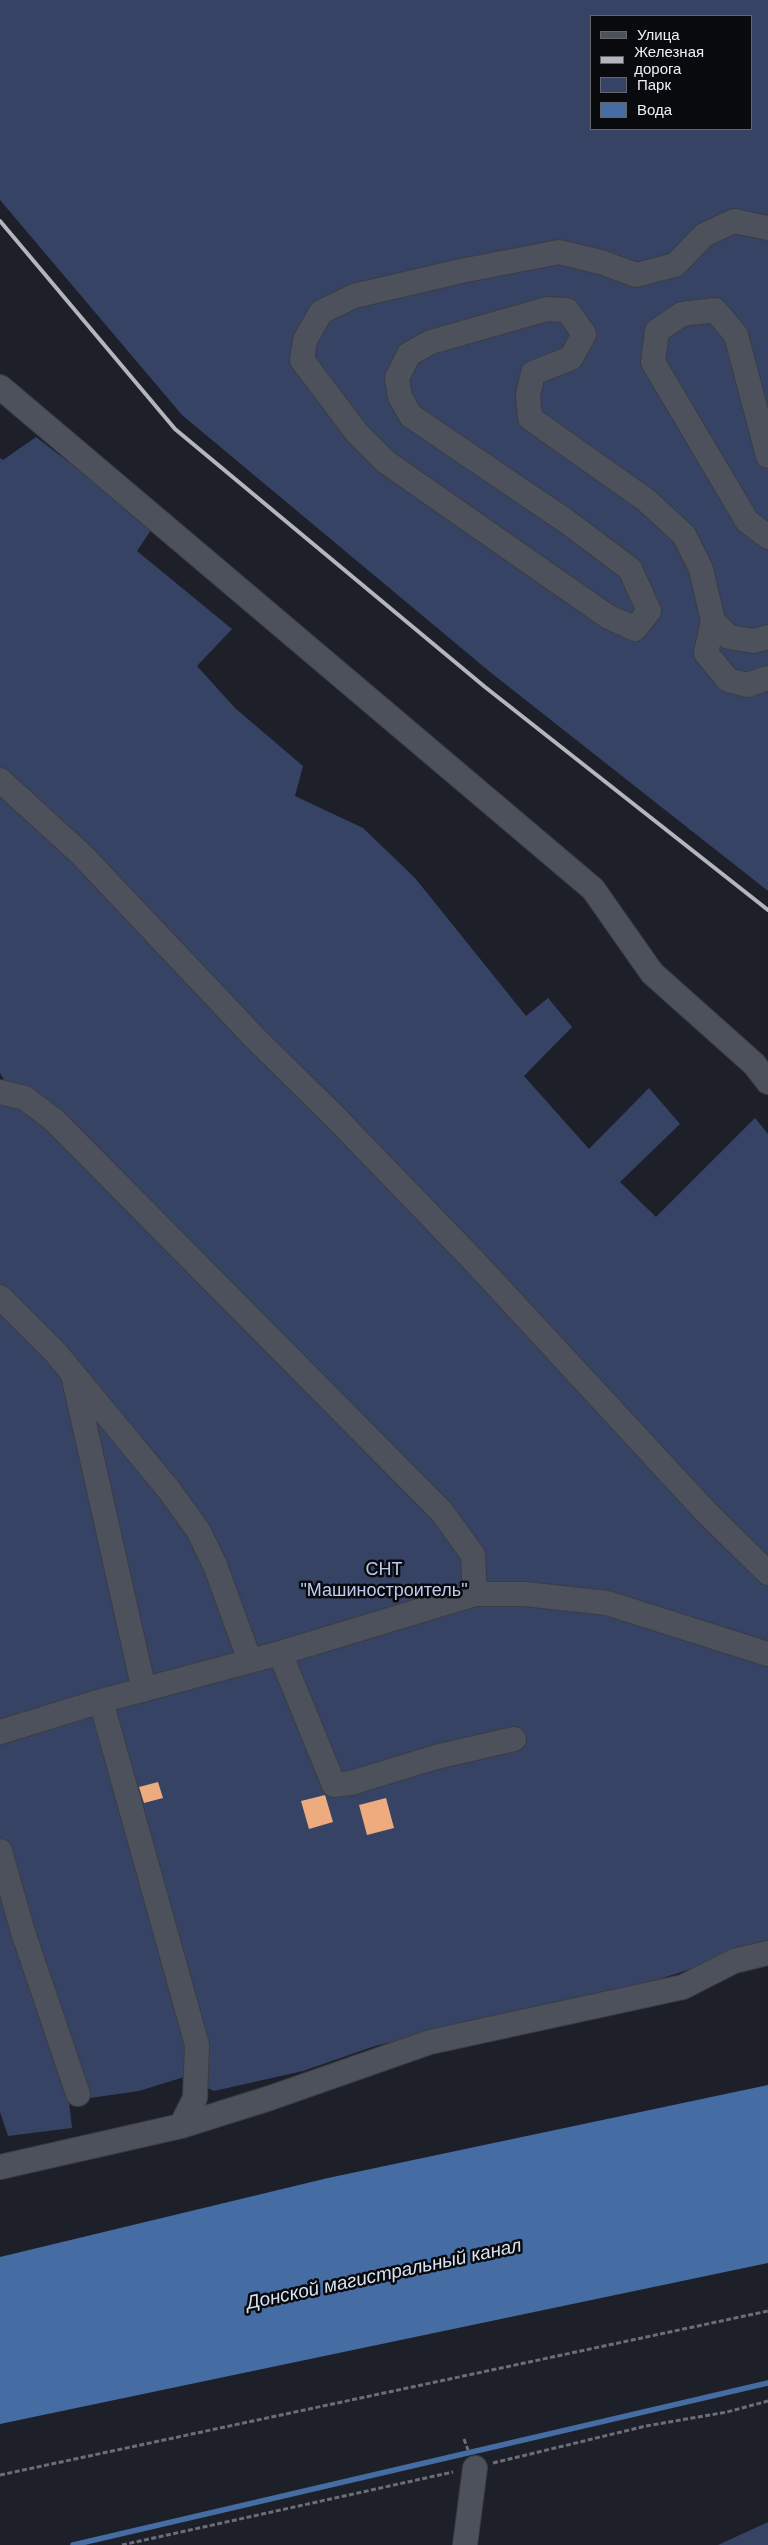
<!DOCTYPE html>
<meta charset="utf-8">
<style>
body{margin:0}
#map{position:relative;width:768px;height:2545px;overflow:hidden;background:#1d2029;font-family:Arial,sans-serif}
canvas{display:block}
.legend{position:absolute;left:590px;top:15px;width:162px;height:115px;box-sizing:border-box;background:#090a0e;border:1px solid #65666b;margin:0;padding:6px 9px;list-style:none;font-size:15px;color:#eef0f6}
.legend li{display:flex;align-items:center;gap:10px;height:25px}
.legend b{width:25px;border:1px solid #65666b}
</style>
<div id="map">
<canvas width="768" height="2545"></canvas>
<ul class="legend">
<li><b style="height:6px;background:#4d515b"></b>Улица</li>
<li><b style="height:6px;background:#b3b6bc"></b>Железная дорога</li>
<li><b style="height:14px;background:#374365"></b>Парк</li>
<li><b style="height:14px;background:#456ca3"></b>Вода</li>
</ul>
</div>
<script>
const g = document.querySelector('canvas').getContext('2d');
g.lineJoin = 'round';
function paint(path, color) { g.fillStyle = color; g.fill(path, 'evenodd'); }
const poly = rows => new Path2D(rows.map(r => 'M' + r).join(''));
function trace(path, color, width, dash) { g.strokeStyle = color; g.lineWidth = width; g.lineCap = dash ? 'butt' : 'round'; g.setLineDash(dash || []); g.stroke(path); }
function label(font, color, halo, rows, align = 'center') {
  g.font = font + ' Arial,sans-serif'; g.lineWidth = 5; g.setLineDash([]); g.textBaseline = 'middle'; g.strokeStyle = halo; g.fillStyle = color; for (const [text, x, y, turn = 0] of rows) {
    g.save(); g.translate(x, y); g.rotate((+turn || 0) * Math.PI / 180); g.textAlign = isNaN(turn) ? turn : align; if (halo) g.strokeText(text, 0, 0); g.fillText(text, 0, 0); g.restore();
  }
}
const green = poly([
 [0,0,768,0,768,891,490,672,182,415,0,200],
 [592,16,752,16,752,129,592,129],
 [36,437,153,527,137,551,232,629,197,666,235,708,303,766,295,796,363,828,415,878,526,1016,548,998,572,1027,524,1076,589,1149,649,1088,680,1124,620,1182,656,1217,755,1118,768,1134,768,1944,729,1952,694,1968,650,1982,375,2046,303,2071,214,2091,184,2077,139,2091,69,2101,72,2128,8,2136,0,2112,0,1105,8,1104,6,1083,0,1073,0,458,3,460],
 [768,2522,768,2545,718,2545]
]);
const water = poly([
 [768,2085,768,2263,0,2424,0,2257,328,2178]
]);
const stream = poly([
 [73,2545,768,2383]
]);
const building = poly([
 [158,1782,163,1798,144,1803,139,1787],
 [325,1795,333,1822,309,1829,301,1801],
 [386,1798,394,1828,367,1835,359,1805]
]);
const path = poly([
 [464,2439,468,2450],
 [493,2463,646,2426,727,2412,768,2401],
 [0,2475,768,2311],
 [122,2545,453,2472]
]);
const minor = poly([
 [768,228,734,221,704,235,675,265,636,275,601,262,559,252,461,271,354,296,321,312,305,340,302,360,357,433,386,462,607,616,635,629,649,611,630,569,566,521,411,416,400,397,397,378,409,354,431,342,547,309,567,310,584,334,571,358,533,373,528,395,530,418,646,500,684,535,701,569,713,621,729,637,754,641,768,637],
 [0,387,593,889,652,973,754,1064,768,1082],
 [768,456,736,335,715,310,682,314,657,331,653,362,747,521,768,537],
 [713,621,706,653,728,680,747,685,768,678],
 [0,780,82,855,254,1037,337,1119,475,1262,706,1512,768,1573],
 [0,1092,25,1098,54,1120,442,1512,473,1555,475,1594,525,1594,607,1603,768,1654],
 [0,1297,56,1353,169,1490,198,1530,215,1565,250,1661],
 [74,1379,144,1690],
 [280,1653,334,1785,351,1783,436,1757,514,1739],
 [101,1701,197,2045,195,2098,181,2126],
 [0,1732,101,1701,280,1653,475,1594],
 [0,1851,23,1932,78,2094],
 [0,2167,181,2126,270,2098,430,2042,683,1987,734,1961,768,1953],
 [465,2545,475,2468]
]);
const rail = poly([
 [0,221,175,429,485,687,768,910]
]);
const parkNames = [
 ["СНТ",384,1570],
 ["\"Машиностроитель\"",384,1591]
];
const waterNames = [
 ["Донской магистральный канал",384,2275,-12]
];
paint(green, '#374365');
paint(water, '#456ca3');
trace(stream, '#456ca3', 5.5);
paint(building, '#edab7e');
trace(minor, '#3a3d43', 26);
trace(path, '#6b6e75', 3, [5, 2.5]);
trace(minor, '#4d515b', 24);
trace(rail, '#b3b6bc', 4);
label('18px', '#becbee', '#090a0e', parkNames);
label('italic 19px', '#d8e4f4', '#090a0e', waterNames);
</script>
